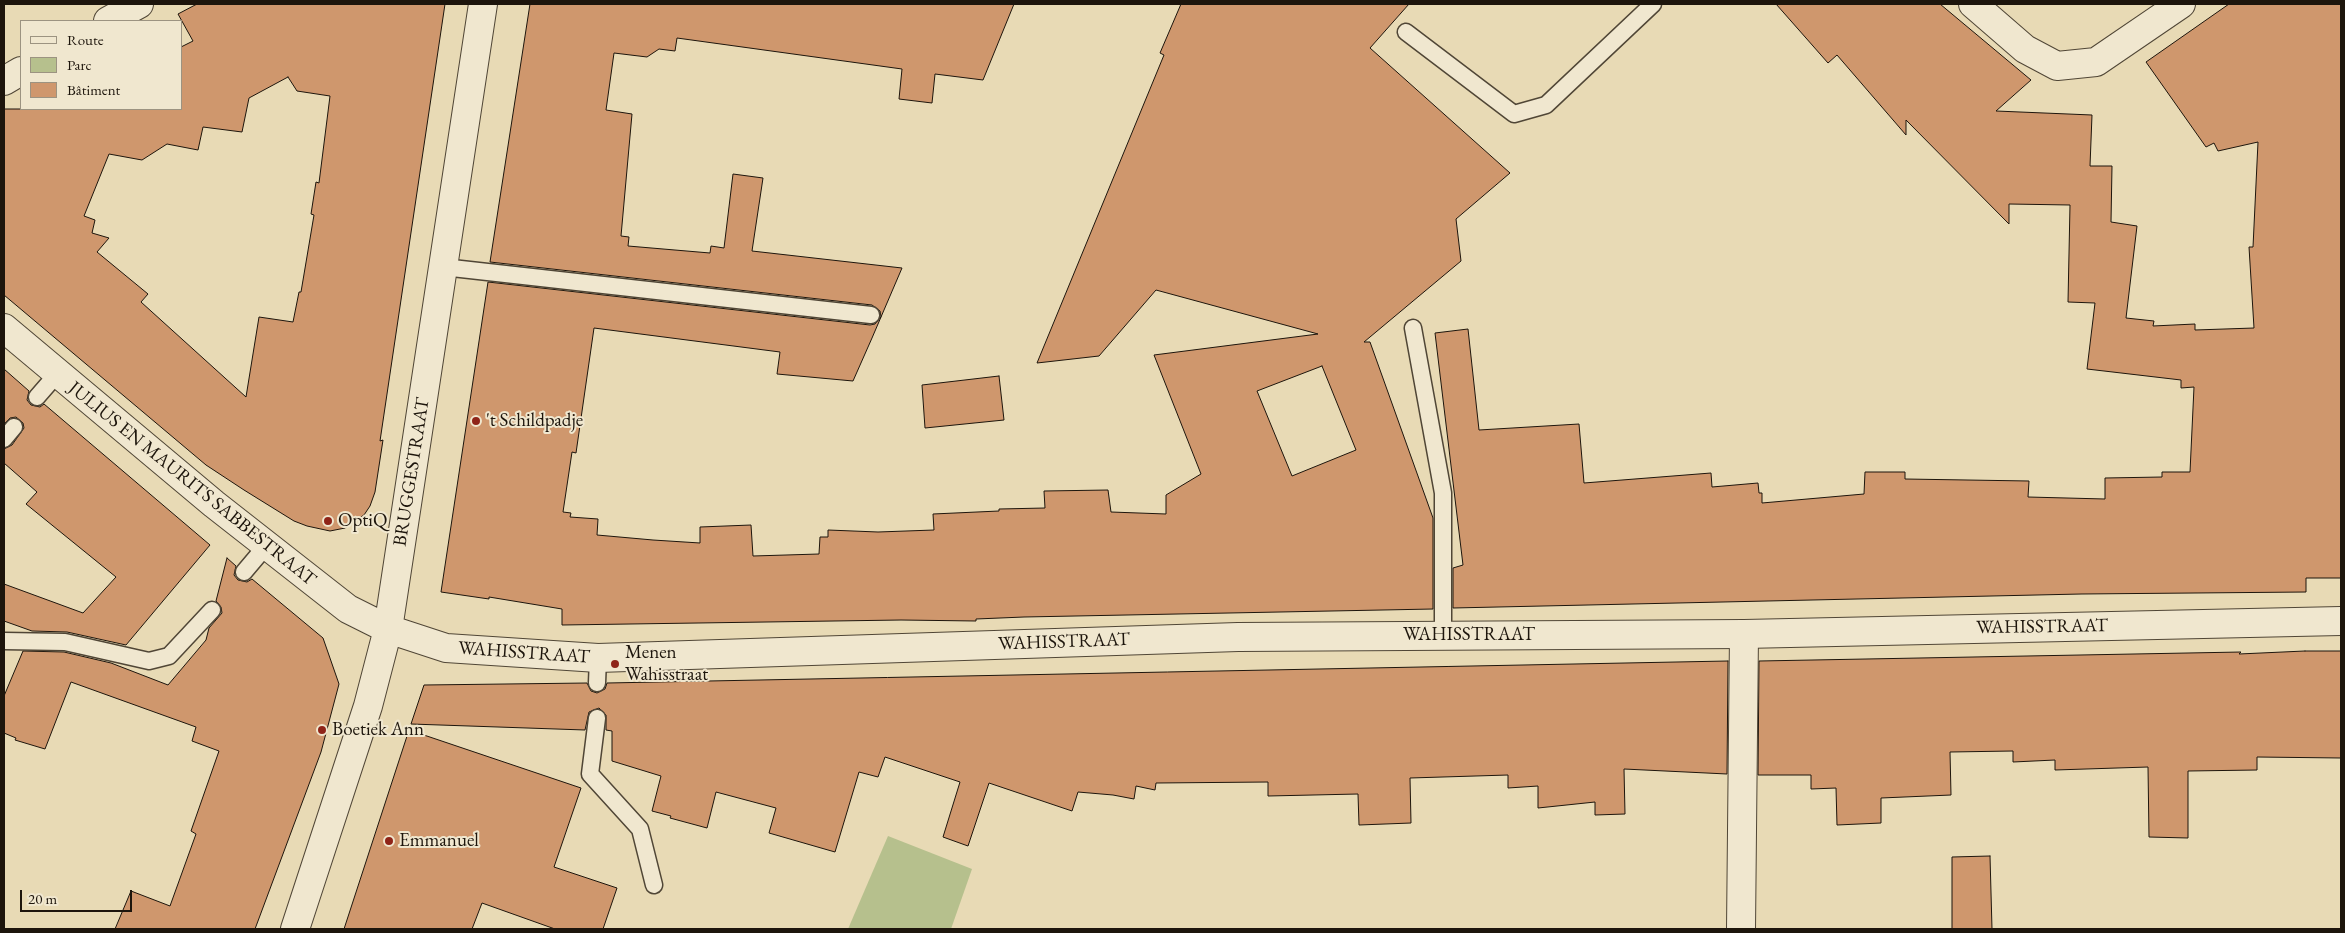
<!DOCTYPE html>
<meta charset="utf-8">
<style>
body{margin:0}
#map{position:relative;width:2345px;height:933px;overflow:hidden;background:#e8dab5;font-family:"EB Garamond",serif}
canvas{display:block}
.frame{position:absolute;inset:0;border:5px solid #1d150c;pointer-events:none}
.legend{position:absolute;left:20px;top:20px;width:162px;height:90px;box-sizing:border-box;background:#f0e7cf;border:1px solid #9c9381;margin:0;padding:6px 9px;list-style:none;font-size:15px;color:#1d150c}
.legend li{display:flex;align-items:center;gap:10px;height:25px}
.legend b{width:25px;border:1px solid #9c9381}
.scale{position:absolute;left:20px;top:890px;width:112px;height:22px;box-sizing:border-box;border:2px solid #1d150c;border-top:0;padding-left:6px;font-size:15px;line-height:18px;white-space:nowrap;color:#1d150c;-webkit-text-stroke:4px #f0e7cf;paint-order:stroke}
</style>
<div id="map">
<canvas width="2345" height="933"></canvas>
<div class="frame"></div>
<ul class="legend">
<li><b style="height:6px;background:#f0e7cf"></b>Route</li>
<li><b style="height:14px;background:#b6c08d"></b>Parc</li>
<li><b style="height:14px;background:#cf976d"></b>Bâtiment</li>
</ul>
<div class="scale">20 m</div>
</div>
<script>
const g = document.querySelector('canvas').getContext('2d');
g.lineJoin = 'round';
function paint(path, color) { g.fillStyle = color; g.fill(path, 'evenodd'); }
const poly = rows => new Path2D(rows.map(r => 'M' + r).join(''));
function trace(path, color, width, dash) { g.strokeStyle = color; g.lineWidth = width; g.lineCap = dash ? 'butt' : 'round'; g.setLineDash(dash || []); g.stroke(path); }
function label(font, color, halo, rows, align = 'center') {
  g.font = font + ' "EB Garamond",serif'; g.lineWidth = 4; g.setLineDash([]); g.textBaseline = 'middle'; g.strokeStyle = halo; g.fillStyle = color; for (const [text, x, y, turn = 0] of rows) {
    g.save(); g.translate(x, y); g.rotate((+turn || 0) * Math.PI / 180); g.textAlign = isNaN(turn) ? turn : align; if (halo) g.strokeText(text, 0, 0); g.fillText(text, 0, 0); g.restore();
  }
}
const green = poly([
 [888,836,972,869,951,929,848,929]
]);
const building = poly([
 [197,4,445,4,380,441,383,440,375,492,370,506,364,515,345,528,330,531,307,526,294,521,244,490,206,465,4,295,4,109,181,109,181,47,193,41,178,14,197,4],
 [288,77,297,91,330,96,319,183,316,182,311,214,314,215,301,292,299,292,293,322,259,317,246,397,141,302,148,294,97,252,109,238,92,233,95,220,84,216,109,154,142,160,167,144,198,150,203,127,242,132,249,98,288,77],
 [530,4,1014,4,983,80,935,74,932,103,899,99,902,69,677,38,675,51,659,49,647,57,614,53,606,110,632,114,621,236,629,237,628,246,710,253,711,246,724,248,733,174,763,178,752,251,902,268,872,338,853,381,777,374,780,352,594,328,576,453,572,452,563,512,571,513,570,517,598,519,597,535,653,540,700,543,700,527,751,525,753,556,819,554,820,537,828,537,828,530,878,532,934,530,933,514,999,511,999,509,1045,508,1044,491,1108,490,1111,512,1166,514,1166,495,1201,474,1154,355,1318,334,1156,290,1099,356,1037,363,1164,55,1160,53,1181,4,1409,4,1370,48,1510,173,1456,219,1461,261,1364,342,1370,342,1433,518,1433,609,1024,617,976,619,976,621,901,620,562,625,562,609,489,597,489,599,441,592,488,282,870,325,875,324,881,317,880,311,872,305,490,262,530,4],
 [1322,366,1356,450,1292,476,1257,391,1322,366],
 [1776,4,1940,4,2031,80,1996,111,2092,115,2090,166,2112,166,2111,222,2137,226,2126,318,2154,321,2153,326,2195,324,2195,330,2254,328,2249,247,2253,247,2258,142,2218,151,2214,143,2206,147,2146,62,2229,4,2341,4,2341,578,2306,578,2306,592,2081,594,1453,608,1453,568,1463,565,1435,333,1468,329,1479,430,1579,424,1584,483,1711,473,1712,487,1758,483,1759,493,1762,493,1762,503,1864,494,1865,472,1905,472,1905,479,2029,481,2028,497,2105,499,2105,478,2162,477,2162,472,2190,472,2194,387,2181,388,2181,380,2087,369,2095,303,2068,302,2070,205,2009,204,2009,224,1906,120,1906,135,1837,55,1828,63,1776,4],
 [4,369,29,391,27,400,31,405,40,407,44,404,210,545,126,645,67,632,32,631,4,621,4,584,83,613,116,577,26,504,37,492,4,463,4,449,12,445,24,428,23,423,16,417,10,418,4,424,4,369],
 [999,376,1004,420,925,428,922,385,999,376],
 [227,558,236,566,234,575,238,580,247,582,252,579,323,638,339,684,321,752,255,929,115,929,131,891,170,906,196,834,191,831,219,751,192,741,196,727,71,682,45,749,15,740,16,738,4,733,4,696,23,651,64,652,111,663,168,685,206,640,209,628,222,613,221,607,216,601,227,558],
 [2305,651,2341,651,2341,758,2257,757,2257,770,2188,771,2188,838,2149,837,2148,767,2055,770,2055,760,2013,762,2013,751,1950,752,1951,795,1881,798,1881,823,1837,825,1836,788,1811,789,1811,775,1758,775,1759,661,2241,652,2239,654,2305,651],
 [1728,661,1727,774,1624,769,1625,814,1595,815,1595,802,1538,808,1538,786,1508,788,1508,775,1410,778,1411,823,1359,825,1358,794,1268,796,1268,782,1156,783,1155,790,1136,786,1134,799,1113,795,1078,792,1072,811,989,783,968,846,943,837,960,782,885,757,878,777,859,772,835,852,769,833,776,808,716,792,707,828,670,818,671,816,652,811,661,776,612,761,612,731,606,730,606,715,599,708,589,712,585,730,411,724,424,685,587,683,591,691,597,693,605,689,607,683,1728,661],
 [409,730,581,788,554,867,617,888,603,929,555,929,482,903,472,929,344,929,409,730],
 [1990,856,1992,929,1952,929,1952,857,1990,856]
]);
const service = poly([
 [1406,32,1514,114,1546,105,1653,4],
 [443,267,871,315],
 [1413,328,1443,493,1443,635],
 [37,397,57,374],
 [4,439,14,427],
 [244,572,266,546],
 [4,641,65,642,149,661,169,656,212,610],
 [597,683,598,658],
 [597,718,590,774,640,829,654,885]
]);
const minor = poly([
 [1973,4,2025,49,2057,66,2096,62,2181,4],
 [108,21,139,4],
 [4,81,21,71],
 [1741,929,1744,634]
]);
const tertiary = poly([
 [4,328,214,504,348,609,388,629,446,648,598,658,1238,637,1744,634,2341,621],
 [295,929,368,706,388,629,483,4]
]);
const markers = [
 [476,421,5,"#8f2418"],
 [328,521,5,"#8f2418"],
 [615,664,5,"#8f2418"],
 [322,730,5,"#8f2418"],
 [389,841,5,"#8f2418"]
];
const poiNames = [
 ["'t Schildpadje",486,421],
 ["OptiQ",338,521],
 ["Menen",625,653],
 ["Wahisstraat",625,675],
 ["Boetiek Ann",332,730],
 ["Emmanuel",399,841]
];
const streetNames = [
 ["BRUGGESTRAAT",412,472,-81],
 ["JULIUS EN MAURITS SABBESTRAAT",192,484,39],
 ["WAHISSTRAAT",2042,627,-1],
 ["WAHISSTRAAT",1469,635],
 ["WAHISSTRAAT",1064,642,-2],
 ["WAHISSTRAAT",524,653,4]
];
paint(green, '#b6c08d');
paint(building, '#cf976d');
trace(building, '#1d150c', 1);
trace(service, '#504636', 19);
trace(minor, '#504636', 30);
trace(tertiary, '#504636', 30);
trace(service, '#f0e7cf', 16);
trace(minor, '#f0e7cf', 28);
trace(tertiary, '#f0e7cf', 28);
for (const [x, y, r, color] of markers) { const dot = new Path2D(); dot.arc(x, y, r, 0, 2 * Math.PI); g.fillStyle = color; g.fill(dot); trace(dot, '#f0e7cf', 2); }
label('19px', '#1d150c', '#f0e7cf', poiNames, 'left');
label('19px', '#1d150c', '#f0e7cf', streetNames);
</script>
